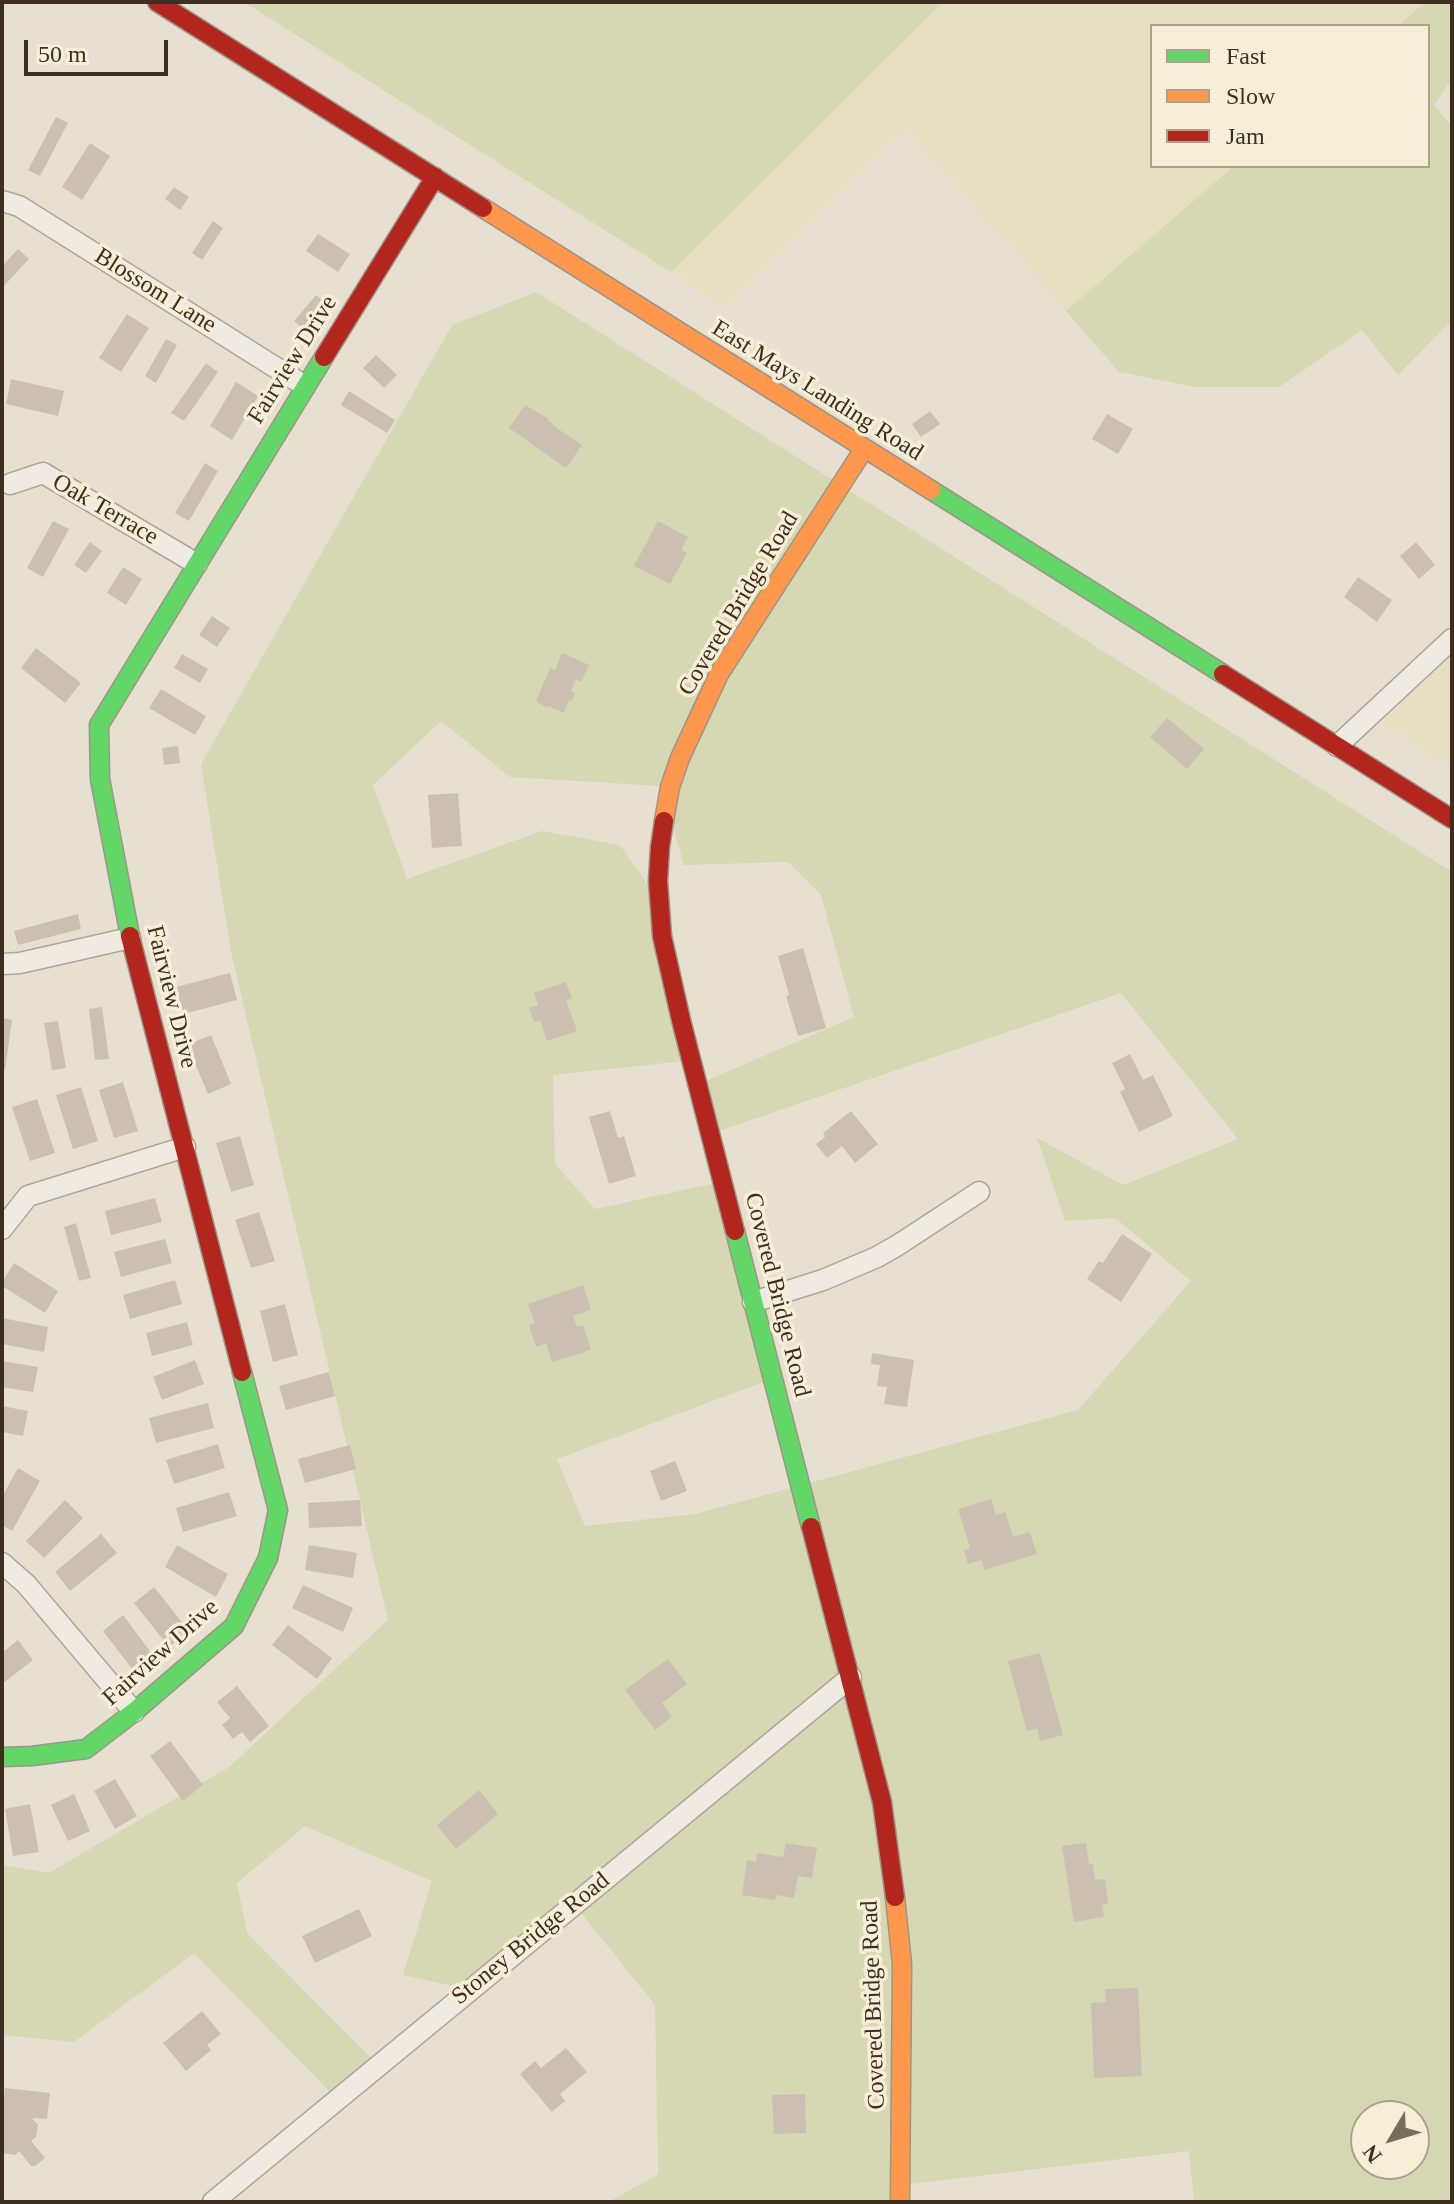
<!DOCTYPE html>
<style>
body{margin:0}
#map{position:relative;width:1454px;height:2204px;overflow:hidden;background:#e7e0d1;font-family:Georgia,serif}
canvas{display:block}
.frame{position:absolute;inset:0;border:4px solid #3d2e20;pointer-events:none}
.legend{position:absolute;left:1150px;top:24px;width:280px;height:144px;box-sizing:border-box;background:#f7eed8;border:2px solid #ada18e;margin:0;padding:10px 14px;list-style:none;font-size:24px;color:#3d2e20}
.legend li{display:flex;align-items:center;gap:16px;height:40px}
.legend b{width:40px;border:2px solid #ada18e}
.north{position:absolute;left:1350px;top:2100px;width:80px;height:80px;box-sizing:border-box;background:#f7eed8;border:2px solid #ada18e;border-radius:50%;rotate:232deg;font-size:22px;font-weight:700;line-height:32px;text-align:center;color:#3d2e20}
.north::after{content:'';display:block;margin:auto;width:28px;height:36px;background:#786c5e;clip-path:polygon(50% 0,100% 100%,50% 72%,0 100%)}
.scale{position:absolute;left:24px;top:40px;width:144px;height:36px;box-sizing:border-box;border:4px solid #3d2e20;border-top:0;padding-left:10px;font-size:24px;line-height:28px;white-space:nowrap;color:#3d2e20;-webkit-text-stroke:6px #f7eed8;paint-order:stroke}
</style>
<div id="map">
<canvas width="1454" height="2204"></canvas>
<div class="frame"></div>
<ul class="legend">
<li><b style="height:10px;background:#63d668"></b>Fast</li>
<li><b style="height:10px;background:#ff974d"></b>Slow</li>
<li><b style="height:10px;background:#b3261e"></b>Jam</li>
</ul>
<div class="north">N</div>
<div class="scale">50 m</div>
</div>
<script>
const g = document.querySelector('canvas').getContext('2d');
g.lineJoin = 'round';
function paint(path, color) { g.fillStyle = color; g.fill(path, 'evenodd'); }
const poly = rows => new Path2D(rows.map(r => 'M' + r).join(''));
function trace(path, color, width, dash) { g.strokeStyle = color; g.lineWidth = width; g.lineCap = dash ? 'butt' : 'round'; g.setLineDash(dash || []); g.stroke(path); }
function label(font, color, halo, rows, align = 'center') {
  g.font = font + ' Georgia,serif'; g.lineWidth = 7; g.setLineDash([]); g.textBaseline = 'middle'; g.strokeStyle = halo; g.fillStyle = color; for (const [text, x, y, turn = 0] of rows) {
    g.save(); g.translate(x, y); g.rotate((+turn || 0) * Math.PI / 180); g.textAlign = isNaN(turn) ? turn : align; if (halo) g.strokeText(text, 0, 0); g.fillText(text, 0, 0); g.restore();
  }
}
const farmland = poly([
 [943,2,1425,2,1398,26,1152,26,1152,166,1234,166,1066,311,905,128,724,306,671,272],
 [1452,634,1452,767,1366,712]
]);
const green = poly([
 [244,2,943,2,671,272],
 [1425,2,1452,2,1452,79,1434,105,1452,127,1452,320,1398,375,1362,330,1279,387,1194,387,1119,372,1066,311,1234,166,1428,166,1428,26,1398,26],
 [536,292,1452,872,1452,2202,1194,2202,1189,2151,902,2185,901,2202,609,2202,658,2174,655,2005,573,1903,466,1989,403,1975,432,1881,305,1826,237,1883,247,1933,377,2064,336,2098,194,1953,74,2042,2,2035,2,1865,49,1873,229,1767,388,1620,231,952,201,764,452,325],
 [441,721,510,777,661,786,684,865,788,862,821,895,854,1017,699,1084,710,1134,1121,993,1238,1139,1123,1185,1037,1138,1065,1221,1115,1218,1191,1281,1078,1410,695,1514,585,1526,557,1459,769,1380,716,1183,595,1209,555,1164,553,1075,694,1060,658,899,620,845,542,831,407,879,373,785],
 [1366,2116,1414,2116,1414,2164,1366,2164]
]);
const building = poly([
 [56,117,68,123,40,176,28,170],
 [90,143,110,156,82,200,62,187],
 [174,187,189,197,180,210,165,199],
 [213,221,223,228,202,260,192,253],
 [318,234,350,254,338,272,306,251],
 [18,249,29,259,2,288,2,266],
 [316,295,327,304,305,330,294,321],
 [127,314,149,328,121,372,99,358],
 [166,339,177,345,156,383,145,376],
 [376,355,397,375,384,388,363,368],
 [206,363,218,372,184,421,171,413],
 [11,379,64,391,58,416,6,404],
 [236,382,258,396,232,440,210,426],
 [349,391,395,420,387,433,341,405],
 [525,405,549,419,548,420,558,429,582,445,566,468,509,428],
 [930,411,940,424,921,437,912,424],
 [1107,414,1133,429,1118,454,1092,439],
 [205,463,218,471,189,521,175,513],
 [53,521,69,529,43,577,27,568],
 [658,521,688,537,681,550,687,553,670,584,634,566],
 [90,542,102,551,86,573,74,565],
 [1416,542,1435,565,1419,579,1400,556],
 [123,567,142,579,126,605,107,593],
 [1358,577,1392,600,1377,622,1344,597],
 [212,616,230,628,217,647,199,635],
 [36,648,81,683,65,703,21,668],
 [562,653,589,665,581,682,576,679,571,692,575,693,572,701,569,700,564,713,547,706,547,708,536,701,550,668,555,670],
 [182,654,208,669,200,683,174,668],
 [161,689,206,716,195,735,149,708],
 [1167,718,1204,749,1187,769,1150,737],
 [178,746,180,763,164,765,162,748],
 [458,793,462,846,432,848,428,795],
 [78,914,81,929,18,945,14,931],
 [803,948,826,1028,798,1036,786,996,789,995,778,956],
 [230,973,237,1000,183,1014,176,987],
 [566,982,572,999,566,1000,577,1031,547,1041,540,1020,534,1022,529,1008,538,1005,534,993],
 [102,1007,109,1059,95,1060,89,1009],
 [2,1018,12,1020,5,1070,2,1070],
 [58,1021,66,1068,52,1070,44,1023],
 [211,1035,231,1084,208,1094,187,1045],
 [1130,1054,1143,1080,1153,1075,1173,1116,1139,1132,1120,1092,1125,1089,1112,1063],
 [123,1082,138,1131,114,1138,99,1090],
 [81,1087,98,1141,73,1149,56,1095],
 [37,1099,55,1153,30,1161,12,1107],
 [610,1111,618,1138,624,1136,636,1176,609,1184,589,1117],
 [851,1111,878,1144,855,1163,842,1146,827,1158,816,1144,825,1137,823,1133],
 [240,1136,254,1185,231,1192,216,1143],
 [155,1198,162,1222,111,1235,105,1211],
 [259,1212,275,1261,251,1268,235,1220],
 [76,1223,91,1278,79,1281,64,1227],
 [1122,1234,1152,1254,1121,1302,1087,1279,1099,1261,1103,1263],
 [165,1239,172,1263,121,1277,114,1252],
 [14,1263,58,1291,45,1313,2,1286,2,1282],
 [175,1280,182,1304,130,1319,123,1295],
 [583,1285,591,1310,573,1316,577,1327,583,1325,591,1350,552,1362,546,1343,536,1347,529,1325,535,1323,528,1304],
 [285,1304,298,1355,273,1362,260,1311],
 [2,1318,48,1327,44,1352,2,1344],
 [187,1322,193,1345,152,1356,146,1333],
 [872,1353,914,1360,907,1407,884,1404,887,1387,877,1386,880,1365,871,1364],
 [195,1360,204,1384,162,1400,153,1377],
 [2,1361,38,1367,33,1392,2,1387],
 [329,1372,335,1396,286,1410,279,1386],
 [208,1403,214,1428,156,1443,149,1418],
 [2,1406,28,1411,23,1436,2,1432],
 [218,1444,225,1468,174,1484,166,1460],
 [350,1445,356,1469,305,1483,298,1459],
 [675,1461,687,1491,661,1501,650,1471],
 [18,1468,40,1481,12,1531,2,1525,2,1497],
 [229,1492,237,1516,183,1532,176,1508],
 [991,1499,996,1515,1005,1512,1013,1537,1030,1532,1037,1554,984,1570,982,1560,968,1564,964,1550,970,1548,958,1509],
 [65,1500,83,1518,44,1558,26,1541],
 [360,1500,362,1526,309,1528,308,1503],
 [101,1534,117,1553,70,1591,55,1572],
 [177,1545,228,1574,216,1597,165,1567],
 [309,1545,357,1553,353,1578,305,1570],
 [303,1585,353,1608,343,1632,292,1608],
 [154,1587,189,1631,169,1647,134,1603],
 [123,1615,156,1659,136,1674,103,1631],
 [288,1625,332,1658,317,1679,272,1645],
 [18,1640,33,1660,2,1684,2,1653],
 [1040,1653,1063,1735,1040,1741,1037,1728,1027,1731,1008,1661],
 [668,1659,687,1684,662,1703,672,1717,655,1730,625,1690],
 [237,1686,269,1726,250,1742,242,1732,233,1739,222,1725,230,1718,217,1702],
 [170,1741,203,1785,183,1801,150,1756],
 [115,1779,137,1816,115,1829,94,1791],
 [479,1790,498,1814,456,1849,437,1825],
 [74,1794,90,1831,68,1841,51,1805],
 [30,1804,39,1852,13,1856,5,1809],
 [786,1843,817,1848,812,1878,798,1876,794,1898,776,1895,775,1900,742,1895,747,1860,756,1862,757,1853,783,1857],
 [1086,1843,1089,1864,1093,1864,1095,1880,1105,1879,1108,1904,1102,1905,1104,1917,1074,1922,1062,1846],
 [359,1909,372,1936,315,1963,302,1936],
 [1138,1988,1142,2076,1094,2078,1091,2003,1106,2002,1105,1989],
 [202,2011,221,2034,207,2045,211,2050,186,2071,163,2043],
 [566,2048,587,2072,560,2094,565,2101,552,2112,520,2074,535,2061,541,2068],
 [5,2088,50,2093,47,2119,32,2118,38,2125,36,2137,31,2141,45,2158,35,2166,31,2166,19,2151,15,2155,2,2153,2,2100,4,2100],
 [805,2094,806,2133,774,2134,772,2095]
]);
const street = poly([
 [2,201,19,206,305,386],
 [10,484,43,473,197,564],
 [1337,746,1452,639],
 [2,964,20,963,130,938],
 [2,1229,28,1196,185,1147],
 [753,1302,823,1280,877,1257,898,1245,979,1192],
 [2,1563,26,1584,134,1712],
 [213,2202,851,1677]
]);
const fast = poly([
 [931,490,1223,674],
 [130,936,100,779,99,725,324,357],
 [735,1231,811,1527],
 [2,1757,32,1756,86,1749,134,1712,234,1626,268,1558,278,1510,242,1372]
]);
const slow = poly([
 [483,208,931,490],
 [664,821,670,787,680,758,719,674,864,449],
 [895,1897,902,1964,900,2202]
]);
const jam = poly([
 [157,2,483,208],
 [324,357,435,177],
 [1223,674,1452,819],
 [664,821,660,847,658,881,662,936,681,1020,735,1231],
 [130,936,242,1372],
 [811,1527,882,1802,895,1897]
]);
const streetNames = [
 ["Blossom Lane",155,291,32],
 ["Fairview Drive",293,360,-58],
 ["East Mays Landing Road",817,391,32],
 ["Oak Terrace",105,510,30],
 ["Covered Bridge Road",739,604,-59],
 ["Fairview Drive",171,997,76],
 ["Covered Bridge Road",777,1295,76],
 ["Fairview Drive",161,1653,-42],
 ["Stoney Bridge Road",531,1939,-39],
 ["Covered Bridge Road",874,2005,-92]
];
paint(farmland, '#e6dfc2');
paint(green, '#d6d7b3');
paint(building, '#cbbfb2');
trace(street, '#ada599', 23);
trace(fast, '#9c958a', 21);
trace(slow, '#9c958a', 21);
trace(jam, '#9c958a', 21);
trace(street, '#efebe3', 20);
trace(fast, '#63d668', 18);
trace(slow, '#ff974d', 18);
trace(jam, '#b3261e', 18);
label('24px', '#3d2e20', '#f7eed8', streetNames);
</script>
